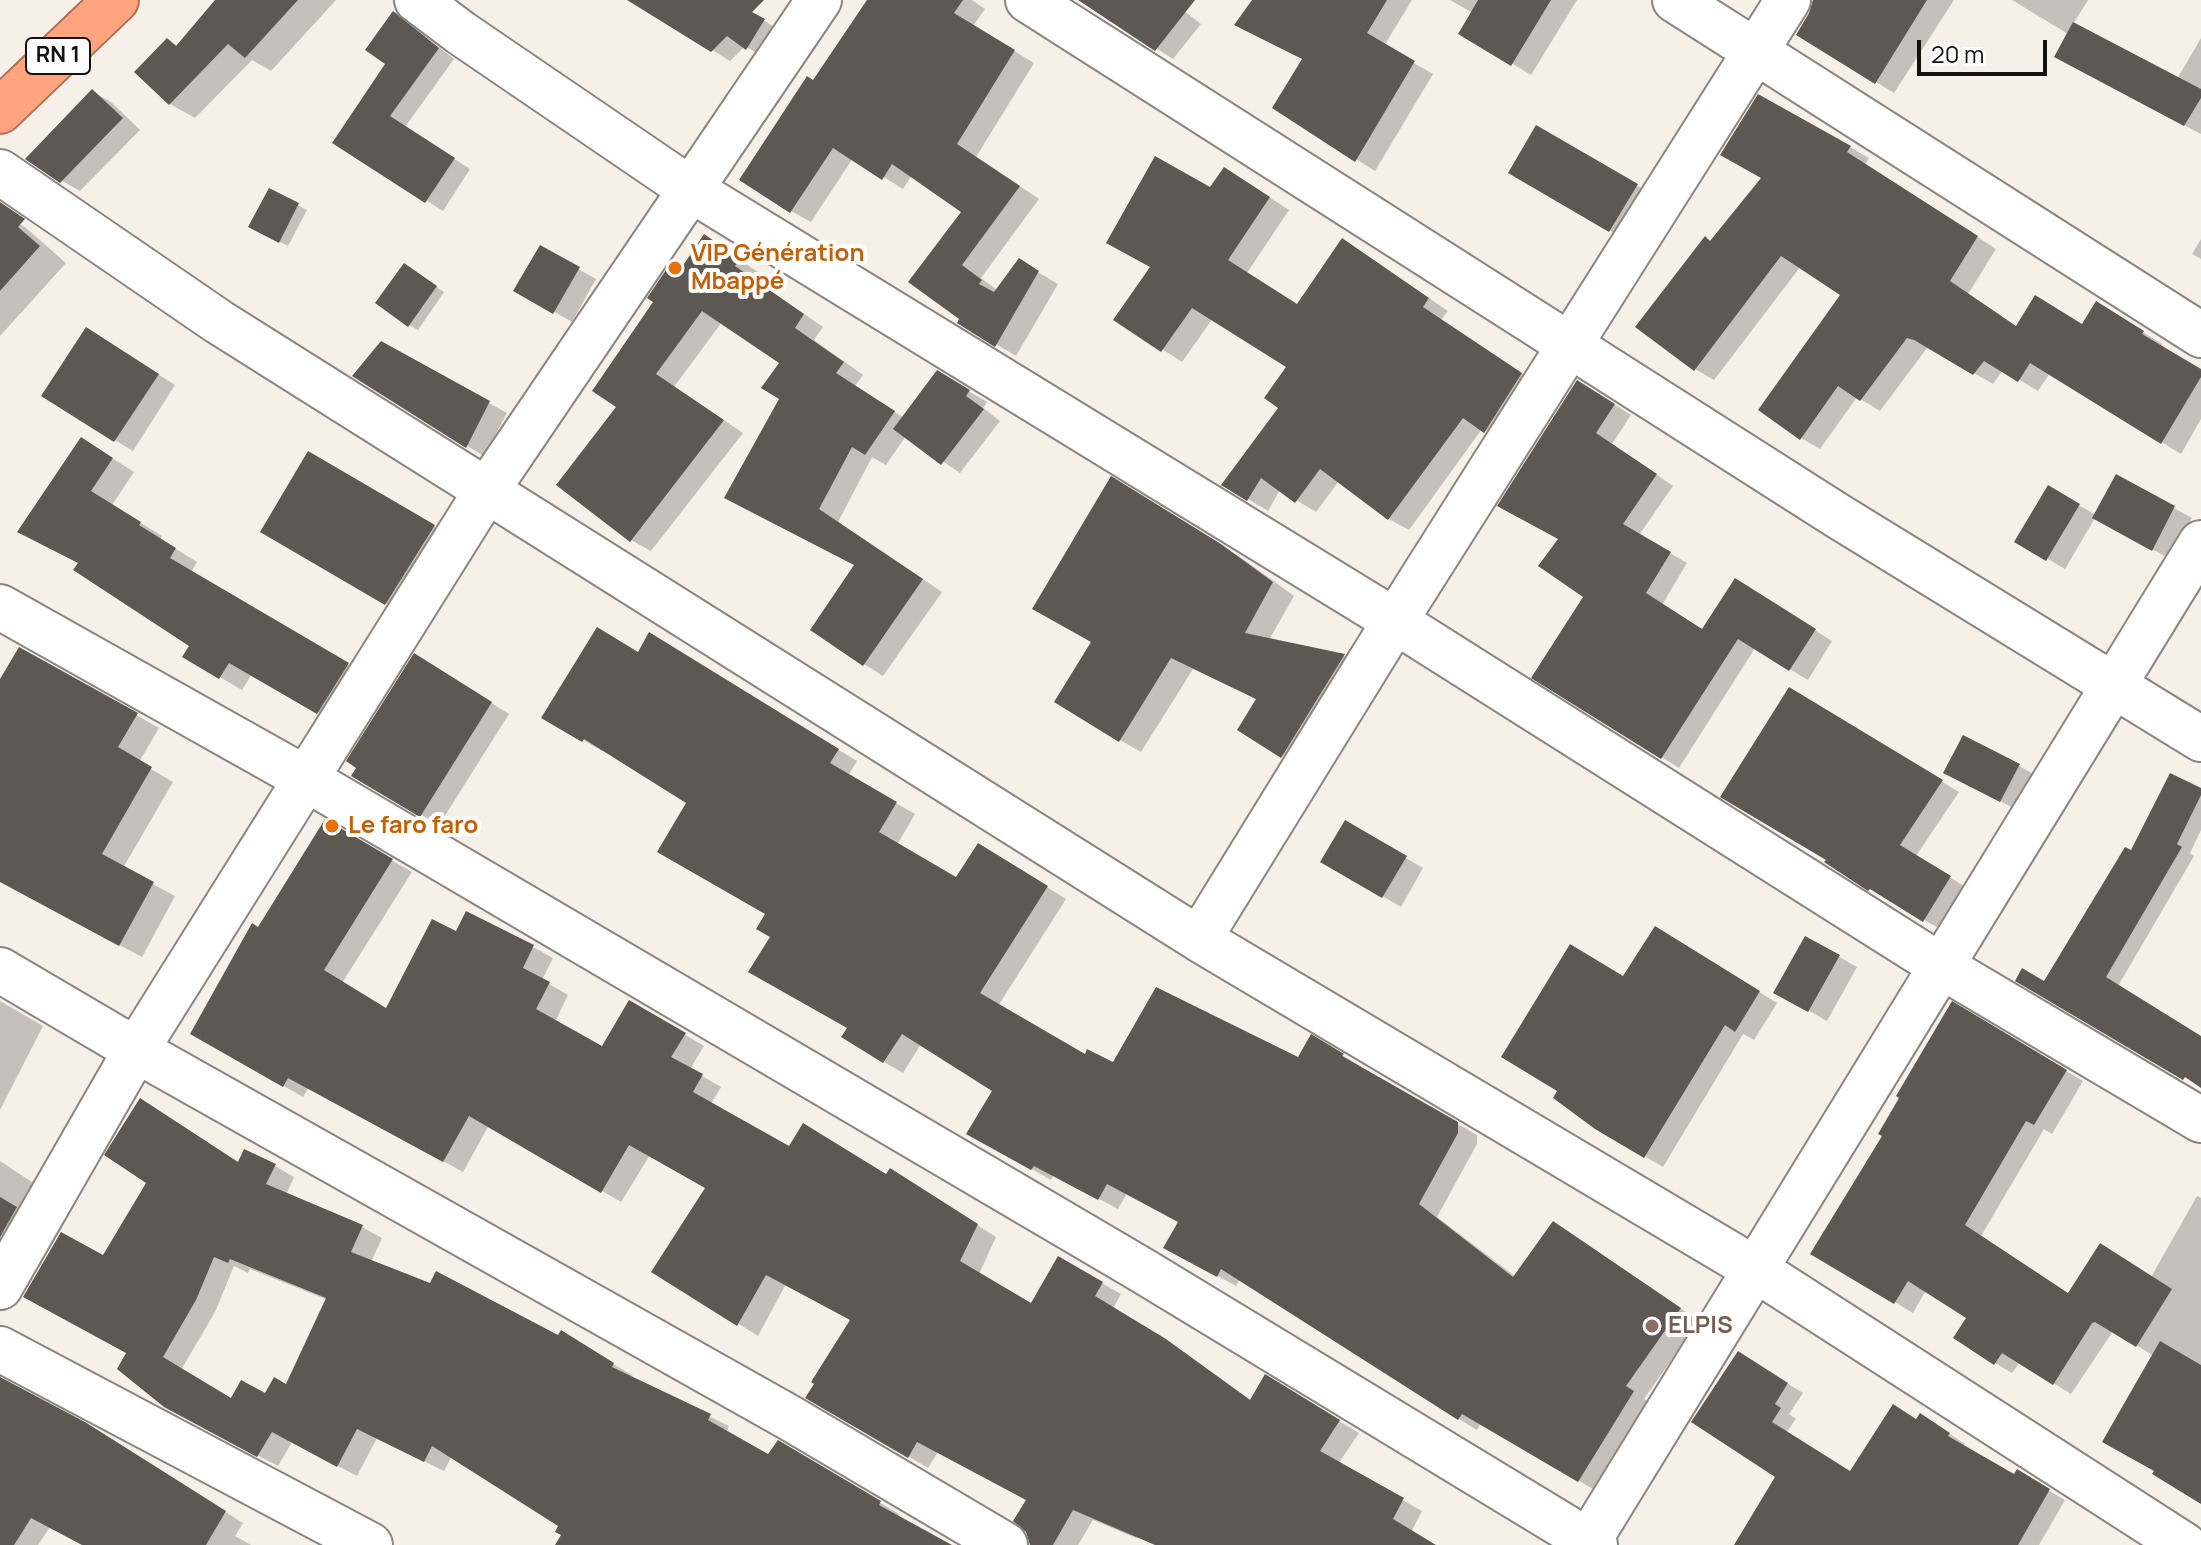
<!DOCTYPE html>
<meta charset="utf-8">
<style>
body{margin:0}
#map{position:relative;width:2201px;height:1545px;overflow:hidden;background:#f7f0e9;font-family:Manrope,sans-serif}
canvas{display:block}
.scale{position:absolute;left:1917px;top:40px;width:130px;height:36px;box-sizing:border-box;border:4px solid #14110f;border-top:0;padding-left:10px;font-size:24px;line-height:28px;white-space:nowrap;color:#14110f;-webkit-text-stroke:6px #fff;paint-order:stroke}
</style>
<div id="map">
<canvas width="2201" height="1545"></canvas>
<div class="scale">20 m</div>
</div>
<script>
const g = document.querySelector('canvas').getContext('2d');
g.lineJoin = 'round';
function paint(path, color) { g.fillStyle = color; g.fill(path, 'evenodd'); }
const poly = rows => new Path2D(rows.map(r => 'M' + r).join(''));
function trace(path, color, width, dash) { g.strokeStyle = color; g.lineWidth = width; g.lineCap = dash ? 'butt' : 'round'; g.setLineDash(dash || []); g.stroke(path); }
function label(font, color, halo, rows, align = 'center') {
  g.font = font + ' Manrope,sans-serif'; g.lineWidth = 8; g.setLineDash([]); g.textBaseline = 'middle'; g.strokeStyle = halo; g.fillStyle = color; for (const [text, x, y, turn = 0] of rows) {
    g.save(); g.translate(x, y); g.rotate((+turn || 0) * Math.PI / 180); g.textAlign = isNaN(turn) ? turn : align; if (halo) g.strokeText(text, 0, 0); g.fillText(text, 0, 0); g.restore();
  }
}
const shadow = poly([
 [218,0,336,0,271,71,252,60,195,118,170,104,137,72,167,40,178,46],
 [631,0,730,0,781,31,765,58,745,46,730,61],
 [869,0,972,0,985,9,973,26,1034,63,976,157,1039,199,981,278,997,290,1019,261,1058,284,1016,356,960,323,962,319,911,282,964,211,912,175,903,189,853,158,811,222,791,211,814,83],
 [1081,0,1170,0,1201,24,1173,59],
 [1255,0,1412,0,1384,46,1433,74,1375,171,1275,107,1304,59],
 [1450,0,1577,0,1531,75,1461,33,1473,13],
 [1815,0,1954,0,1894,93,1798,34,1811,14],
 [2012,0,2088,0,2073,24,2177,79,2201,38,2201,134,2077,68,2068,34],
 [395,12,411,22,419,32,454,59,405,127,470,169,443,211,335,142,388,64,368,50],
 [93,92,111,102,140,130,80,191,62,181],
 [1759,96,1869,158,1865,165,1996,249,1968,294,2017,327,2083,326,2116,315,2162,344,2160,347,2201,371,2201,419,2181,454,2050,373,2038,391,2003,370,1993,384,1934,350,1927,348,1880,411,1857,397,1820,449,1801,438,1843,294,1801,266,1714,380,1695,369,1711,243,1764,177],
 [1537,128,1655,196,1628,241,1511,172],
 [1244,181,1289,210,1247,273,1298,305,1343,240,1448,311,1441,320,1541,386,1505,443,1482,429,1409,530,1389,519,1339,481,1316,512,1280,490,1268,511,1223,484,1281,407,1289,366,1213,318,1182,362,1116,319,1211,190],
 [269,191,307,210,288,246,250,227],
 [0,213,25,227,66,263,0,336],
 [704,236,758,272,753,279,823,327,814,340,863,375,855,386,904,418,937,372,987,402,983,408,1000,421,960,473,906,436,886,465,872,457,838,522,942,592,883,676,864,664,856,566,746,509,781,399,781,363,722,322,674,387,743,433,651,551,631,540,619,407,679,275],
 [2201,239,2201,259,2192,254],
 [541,248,596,279,572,322,516,290],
 [413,271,444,292,418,330,409,325],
 [104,340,175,385,133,451,115,440],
 [381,344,507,413,484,456,467,446],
 [1595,392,1631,415,1612,444,1673,486,1639,535,1687,563,1662,605,1704,631,1752,591,1832,641,1808,680,1755,648,1679,768,1534,677,1586,596,1560,538],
 [82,439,134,472,112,505,162,536,160,539,197,562,191,572,370,678,340,725,252,674,242,690,185,657,192,645,80,563],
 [309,453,461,542,413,619,262,531],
 [2117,477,2192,518,2170,559,2095,518,2065,569,2017,541,2049,488,2096,515],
 [1133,491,1243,559,1294,596,1269,640,1344,656,1365,668,1304,768,1240,729,1258,700,1193,669,1141,752,1120,740,1094,642],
 [669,646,857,761,848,776,915,814,897,845,957,880,998,857,1066,899,998,1006,1086,1056,1114,1065,1299,1059,1311,1037,1362,1067,1360,1069,1477,1135,1477,1144,1437,1217,1516,1277,1572,1234,1699,1321,1644,1399,1652,1403,1598,1492,1481,1423,1477,1430,1459,1419,1240,1279,1236,1286,1185,1258,1180,1222,1127,1193,1118,1209,1054,1175,1051,1180,969,1133,994,1090,921,1044,903,1073,884,1062,849,1028,772,936,768,914,688,802,603,749,602,751,544,717,639,654],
 [20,649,159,728,139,762,173,782,123,868,175,896,142,957,51,908,0,862,0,683],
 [433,666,509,714,439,825,354,776],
 [1790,689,1959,792,1916,856,1967,888,1942,930,1870,889],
 [2019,766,2037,776,2019,811,1963,782],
 [2201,790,2201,830,2190,853,2194,856,2118,986,2045,984,2132,853],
 [325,822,412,872,342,983,388,1011,457,934,467,914,533,947,553,958,542,980,568,995,555,1022,602,1049,630,1002,704,1046,690,1069,721,1087,711,1104,790,1148,910,1182,996,1237,979,1274,1032,1306,1059,1259,1121,1294,1113,1308,1185,1353,1251,1400,1266,1377,1359,1433,1338,1464,1422,1511,1411,1532,1433,1545,1158,1545,1138,1533,1136,1538,1093,1520,1078,1545,1032,1545,1028,1500,938,1452,928,1468,808,1397,852,1320,786,1284,758,1336,654,1271,707,1187,650,1155,621,1202,489,1125,463,1172,309,1087,303,1097,192,1033],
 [1346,823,1423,868,1401,907,1323,861],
 [1806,938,1857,967,1827,1021,1776,992],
 [1674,939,1777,1003,1754,1040,1743,1034,1663,1167,1596,1127,1624,979],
 [0,1001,43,1026,0,1110],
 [1952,1004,2083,1081,2052,1134,2044,1129,1981,1236,2069,1295,2151,1277,2197,1196,2201,1198,2201,1501,2157,1470,2154,1356,2113,1331,2071,1394,2020,1362,2012,1373,1995,1363,1968,1318,1926,1290,1913,1313,1813,1253,1884,1136],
 [0,1161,47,1192,0,1270],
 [240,1163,275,1166,294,1177,286,1195,362,1227,382,1238,371,1262,559,1337,581,1344,633,1376,631,1378,729,1426,726,1433,769,1457,778,1442,899,1514,897,1518,942,1545,557,1545,563,1535,561,1525,452,1456,444,1471,377,1438,357,1476,292,1442,278,1466,186,1418,128,1353,103,1258],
 [234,1266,248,1273,250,1269,328,1300,286,1387,266,1396,232,1400,181,1370,215,1312],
 [1754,1363,1803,1393,1789,1414,1796,1419,1786,1433,1851,1473,1917,1421,1936,1425,1965,1444,1963,1446,2015,1477,2017,1472,2065,1500,2039,1545,1753,1545,1778,1476],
 [0,1376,5,1382,104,1435,243,1523,235,1536,251,1545,84,1545,50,1527,38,1545,0,1545]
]);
const building = poly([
 [215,0,298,0,245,58,228,44,169,105,134,72,167,38,176,46],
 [627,0,764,0,752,12,765,19,746,50,727,36,711,52],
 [867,0,963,0,954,13,1015,50,957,144,1020,186,962,265,982,280,979,284,994,292,1019,258,1039,271,995,347,957,323,959,319,908,282,961,212,892,164,882,180,833,148,790,213,739,180,807,76,813,80],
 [1078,0,1195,0,1155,51],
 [1252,0,1387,0,1367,33,1415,61,1355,162,1272,108,1302,59,1234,25],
 [1478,0,1551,0,1511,66,1458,34],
 [1813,0,1927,0,1875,84,1796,35,1809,13],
 [393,11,439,48,390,116,455,158,425,203,332,143,385,64,365,50],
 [2073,22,2201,89,2201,98,2184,126,2054,57],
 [92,89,123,118,60,183,25,159],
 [1758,94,1851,146,1847,152,1978,236,1950,281,2016,326,2035,295,2082,324,2096,301,2144,331,2142,334,2201,369,2201,377,2161,444,2030,363,2018,382,1984,361,1973,375,1914,340,1907,338,1860,401,1838,386,1800,440,1758,410,1840,295,1781,256,1694,371,1635,327,1705,236,1710,241,1761,178,1720,155],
 [1536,125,1638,184,1609,232,1508,173],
 [1155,156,1210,187,1224,167,1270,197,1228,260,1297,304,1342,238,1429,298,1423,307,1522,373,1484,433,1463,418,1388,520,1320,469,1295,503,1261,478,1247,501,1221,485,1278,408,1264,398,1286,367,1192,308,1161,352,1113,320,1150,267,1106,243],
 [269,188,299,203,279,243,248,227],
 [0,202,25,219,18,227,40,246,0,291],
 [704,234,740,259,735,266,804,314,795,328,844,362,836,373,895,411,865,455,852,447,819,509,923,579,863,666,810,630,854,565,724,498,779,399,761,388,779,363,702,311,656,374,724,420,630,542,556,485,616,407,592,391,653,302,647,298,668,267,678,273],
 [540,245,580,267,553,314,513,291],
 [404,263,437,286,408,327,375,303],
 [86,327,159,374,114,442,41,396],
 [381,341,490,401,466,448,352,376],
 [937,370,970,390,966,396,984,409,941,465,893,429],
 [1577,380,1615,404,1596,433,1657,474,1623,524,1671,552,1646,593,1702,629,1735,578,1816,629,1789,671,1738,639,1661,759,1531,678,1583,597,1538,566,1558,539,1497,506],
 [81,437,113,458,91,491,141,522,139,525,176,548,170,558,349,663,317,714,229,663,219,679,182,657,189,646,73,570,78,563,17,532],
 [308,451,435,525,385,605,260,532],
 [2116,474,2175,506,2152,551,2092,518],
 [1111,476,1221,544,1273,582,1245,633,1345,654,1281,758,1237,730,1256,699,1171,658,1119,742,1054,702,1091,642,1032,609],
 [2048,485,2080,504,2046,561,2014,542],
 [597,627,638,652,649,632,839,749,830,763,897,802,879,832,956,877,978,843,1048,886,980,993,1085,1054,1087,1049,1113,1062,1156,987,1298,1057,1311,1034,1344,1054,1342,1056,1458,1122,1458,1133,1419,1204,1513,1277,1553,1221,1681,1308,1626,1386,1634,1391,1578,1482,1462,1414,1458,1420,1221,1269,1217,1277,1163,1248,1178,1222,1107,1184,1098,1200,1034,1166,1031,1170,966,1134,992,1091,902,1034,883,1063,841,1037,847,1028,748,972,770,937,756,929,765,914,657,852,686,803,584,739,582,742,541,718],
 [19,647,138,713,118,747,152,767,102,854,154,882,119,946,0,882,0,679],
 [414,653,492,702,420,817,351,776,356,768,346,761],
 [1789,687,1943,780,1900,845,1951,876,1923,922,1870,889,1868,891,1824,862,1826,860,1720,797],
 [1963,735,2020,764,2000,802,1943,773],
 [2170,773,2201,788,2201,795,2177,844,2182,847,2106,977,2201,1036,2201,1088,2185,1077,2183,1080,2015,981,2022,968,2044,981,2125,847,2131,850],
 [325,819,393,859,324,970,386,1008,432,919,456,931,466,911,534,945,523,968,550,982,536,1009,602,1046,629,1000,686,1033,671,1057,703,1074,693,1092,789,1146,803,1123,886,1174,890,1168,978,1224,960,1261,1031,1303,1058,1256,1103,1282,1095,1296,1166,1339,1250,1400,1265,1374,1340,1420,1320,1451,1404,1498,1393,1519,1436,1545,1155,1545,1073,1510,1053,1545,1030,1545,1026,1532,1013,1521,1026,1500,917,1442,908,1458,805,1398,814,1384,811,1382,850,1320,766,1275,737,1326,651,1272,705,1188,629,1145,601,1193,469,1116,443,1162,288,1078,283,1087,190,1034,252,923,258,927],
 [1345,820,1407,856,1382,898,1320,862],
 [1655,926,1760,991,1735,1032,1725,1025,1644,1158,1595,1129,1553,1098,1557,1091,1501,1057,1570,944,1623,976],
 [1805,936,1840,955,1808,1012,1773,993],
 [1952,1001,2067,1070,2034,1125,2026,1121,1965,1225,2068,1293,2100,1243,2172,1289,2136,1347,2095,1322,2092,1323,2053,1385,2002,1353,1994,1365,1953,1338,1966,1318,1908,1281,1894,1304,1810,1254,1882,1136,1878,1134,1899,1098,1896,1096],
 [140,1098,238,1162,244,1149,276,1164,266,1184,363,1225,351,1252,430,1283,436,1271,558,1335,561,1330,614,1363,612,1367,711,1414,708,1420,768,1454,778,1440,881,1501,879,1505,952,1545,555,1545,561,1535,555,1532,558,1526,432,1446,424,1462,357,1429,337,1467,272,1432,257,1457,164,1407,117,1369,126,1353,23,1297,61,1232,103,1255,146,1183,104,1155],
 [214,1257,228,1263,230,1259,326,1298,286,1384,274,1377,265,1393,241,1380,231,1398,163,1357,196,1300],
 [0,1197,17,1207,0,1237],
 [2160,1341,2201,1365,2201,1504,2152,1474,2154,1471,2102,1442],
 [1738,1351,1788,1383,1775,1404,1781,1408,1772,1422,1850,1471,1893,1404,1916,1419,1920,1413,1950,1433,1948,1436,2014,1474,2017,1469,2050,1489,2018,1545,1734,1545,1775,1477,1691,1422],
 [0,1377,85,1422,226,1511,206,1545,82,1545,31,1518,14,1545,0,1545]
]);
const street = poly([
 [417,0,461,33,690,189,1395,621,1941,966,2201,1120],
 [1028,0,1838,516,2201,739],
 [1675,0,2201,335],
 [0,172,219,322,1199,939,1755,1269,2184,1545],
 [0,607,308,780,1140,1269,1595,1545],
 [1199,939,1395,621,1788,0],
 [0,970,136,1050,790,1418,1005,1545],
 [0,1287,136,1050,487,490,819,0],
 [0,1349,370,1545],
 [1586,1545,2201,543]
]);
const highway = poly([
 [0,111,116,0]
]);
const markers = [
 [675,268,8,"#e8710a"],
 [332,826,8,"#e8710a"],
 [1652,1326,8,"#8d6e63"]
];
const shields = [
 [58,56,64]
];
const shieldNames = [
 ["RN 1",58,56]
];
const foodNames = [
 ["VIP Génération",691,254],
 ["Mbappé",691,282],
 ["Le faro faro",348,826]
];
const educationNames = [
 ["ELPIS",1668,1326]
];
paint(shadow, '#0003');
paint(building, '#5d5852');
trace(street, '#8b857e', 48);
trace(highway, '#ac7157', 48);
trace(street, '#fff', 44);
trace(highway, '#fea47e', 44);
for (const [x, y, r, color] of markers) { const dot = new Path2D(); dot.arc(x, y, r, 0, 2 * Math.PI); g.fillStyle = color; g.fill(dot); trace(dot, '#fff', 3); }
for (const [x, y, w] of shields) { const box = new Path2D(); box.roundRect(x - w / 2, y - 18, w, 36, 6); g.fillStyle = '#fff'; g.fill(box); trace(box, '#14110f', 2); }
label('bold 22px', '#14110f', null, shieldNames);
label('bold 24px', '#c56008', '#fff', foodNames, 'left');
label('bold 24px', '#785e54', '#fff', educationNames, 'left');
</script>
